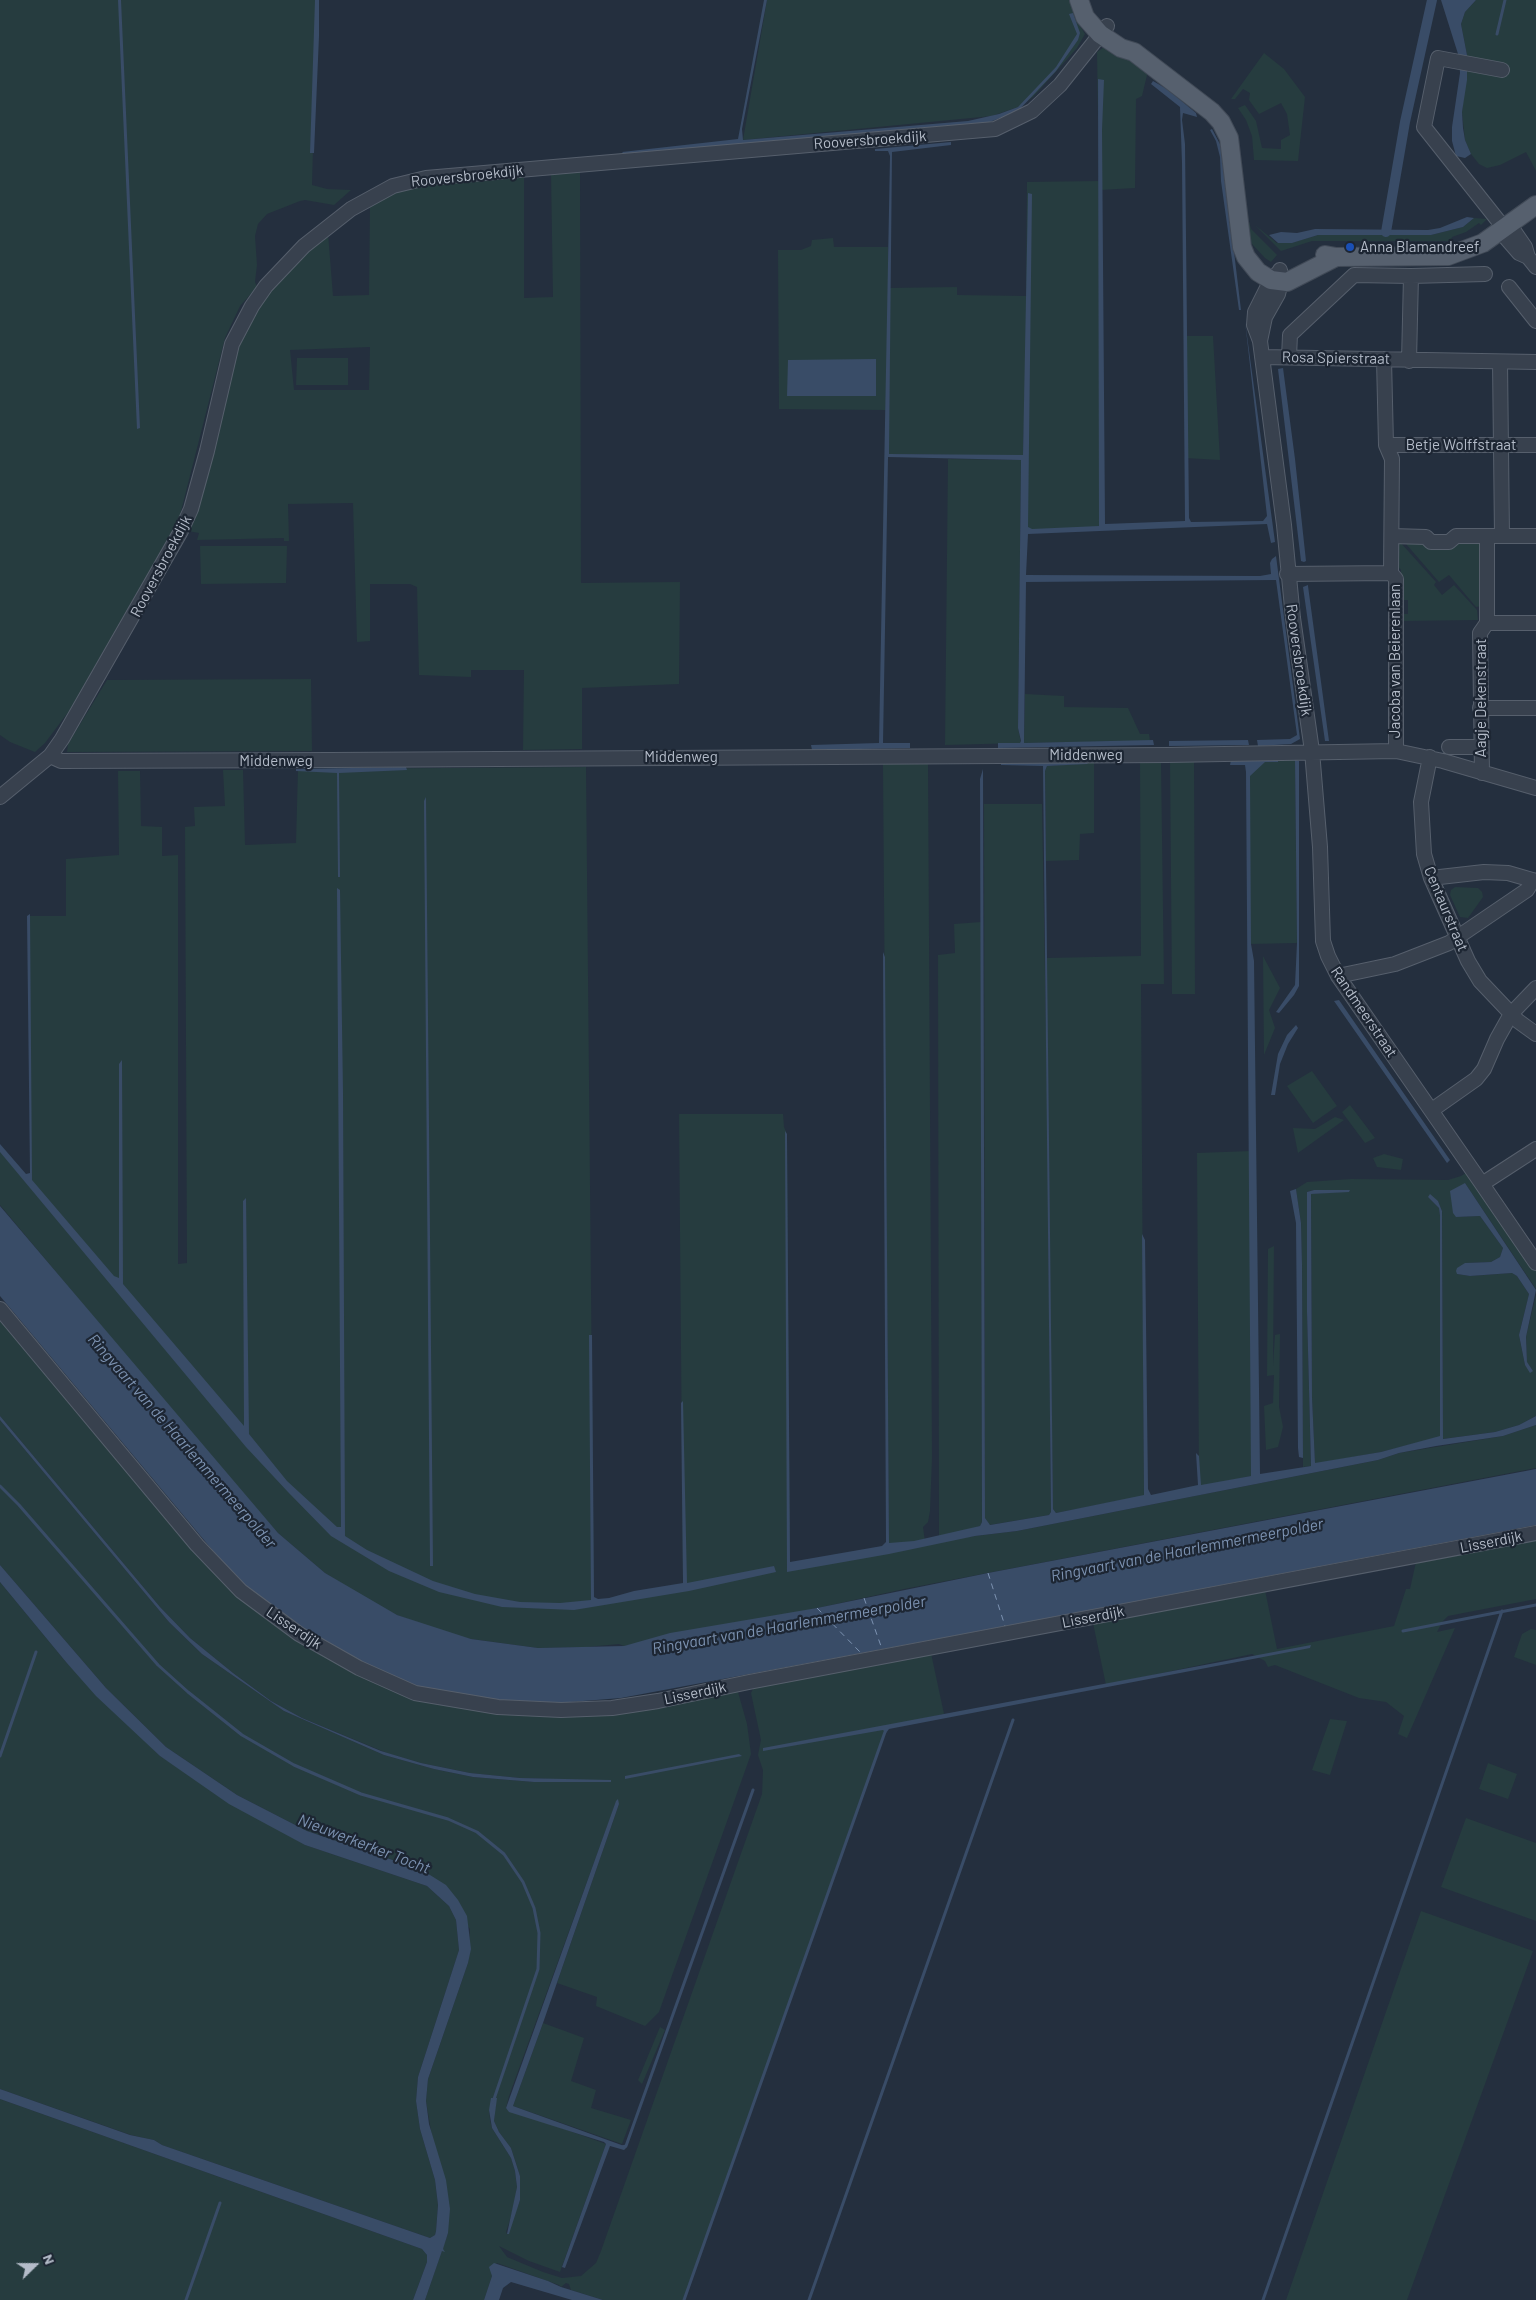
<!DOCTYPE html>
<style>
body{margin:0}
#map{position:relative;width:1536px;height:2300px;overflow:hidden;background:#242f3e;font-family:Barlow,sans-serif}
canvas{display:block}
.north{position:absolute;left:10px;top:2240px;width:50px;height:50px;-webkit-text-stroke:4px #1d2633;paint-order:stroke;rotate:68deg;font-size:14px;font-weight:700;line-height:20px;text-align:center;color:#b4bcc9}
.north::after{content:'';display:block;margin:auto;width:18px;height:22px;background:#b4bcc9;clip-path:polygon(50% 0,100% 100%,50% 72%,0 100%)}
</style>
<div id="map">
<canvas width="1536" height="2300"></canvas>
<div class="north">N</div>
</div>
<script>
const g = document.querySelector('canvas').getContext('2d');
g.lineJoin = 'round';
function paint(path, color) { g.fillStyle = color; g.fill(path, 'evenodd'); }
const poly = rows => new Path2D(rows.map(r => 'M' + r).join(''));
function trace(path, color, width, dash) { g.strokeStyle = color; g.lineWidth = width; g.lineCap = dash ? 'butt' : 'round'; g.setLineDash(dash || []); g.stroke(path); }
function label(font, color, halo, rows, align = 'center') {
  g.font = font + ' Barlow,sans-serif'; g.lineWidth = 4.5; g.setLineDash([]); g.textBaseline = 'middle'; g.strokeStyle = halo; g.fillStyle = color; for (const [text, x, y, turn = 0] of rows) {
    g.save(); g.translate(x, y); g.rotate((+turn || 0) * Math.PI / 180); g.textAlign = isNaN(turn) ? turn : align; if (halo) g.strokeText(text, 0, 0); g.fillText(text, 0, 0); g.restore();
  }
}
const green = poly([
 [0,0,317,0,312,185,327,189,351,190,334,205,305,200,300,201,267,214,258,224,255,236,257,265,255,282,257,287,240,306,225,338,179,519,69,711,45,743,35,752,10,742,0,735],
 [767,0,1069,0,1077,21,1085,34,1077,48,1033,97,1018,107,992,116,743,140],
 [1476,0,1536,0,1536,171,1526,152,1500,165,1487,168,1479,164,1471,154,1465,140,1462,112,1467,55,1461,24,1465,12],
 [1107,45,1137,66,1148,71,1142,96,1136,99,1135,188,1100,190,1102,527,1027,530,1025,393,1023,455,1020,456,889,454,886,410,779,409,778,250,801,250,811,246,812,240,833,238,834,247,888,247,888,288,957,287,957,295,1026,296,1027,182,1099,181,1097,52],
 [1264,53,1284,69,1305,97,1298,161,1254,160,1252,136,1246,120,1238,108,1245,105,1256,121,1262,148,1281,149,1281,140,1290,135,1287,114,1281,103,1259,114,1249,100,1250,93,1243,89,1235,99,1231,99],
 [580,171,581,583,680,582,679,684,582,688,582,749,523,750,524,670,471,670,471,677,419,675,417,587,410,584,370,584,370,641,357,642,353,503,288,504,289,541,284,541,284,538,197,540,199,533,188,531,240,342,258,305,295,263,328,233,333,296,369,295,370,205,401,189,422,185,524,176,524,298,553,297,551,174],
 [370,347,369,390,294,390,290,350],
 [1246,210,1251,229,1277,255,1271,262,1265,258,1252,244,1246,229],
 [1474,218,1487,219,1481,225,1479,223,1466,232,1452,237,1451,241,1312,241,1281,251,1255,225,1277,243,1291,243,1318,235,1431,235,1463,227],
 [1184,336,1213,336,1220,460,1185,458],
 [297,358,348,358,348,385,296,385],
 [948,459,1021,460,1021,462,1018,728,1021,743,945,745],
 [1410,541,1486,541,1486,605,1476,607,1449,575,1439,582,1406,544],
 [1400,542,1436,582,1434,585,1442,595,1454,585,1477,610,1478,620,1401,621,1401,614,1408,614,1408,600,1401,600,1401,570,1395,563,1395,548],
 [200,546,287,546,286,583,201,584],
 [311,679,312,751,67,752,68,744,107,680],
 [1025,694,1064,696,1064,707,1128,708,1140,734,1149,734,1150,741,1024,743],
 [1044,758,1091,759,1094,763,1094,833,1080,834,1079,860,1046,861,1045,771,1047,766,1087,763,1045,763],
 [1278,759,1295,760,1297,943,1249,944,1247,760],
 [1140,761,1161,761,1164,984,1141,984,1144,1496,1056,1513,1053,1509,1048,1190,1051,1512,1049,1515,989,1525,985,1518,984,804,1042,804,1047,1089,1046,958,1141,956],
 [1170,761,1194,761,1195,994,1172,994],
 [928,763,932,1458,930,1511,928,1522,923,1527,925,1542,1017,1531,1378,1460,1399,1453,1503,1436,1536,1425,1536,1468,904,1589,795,1613,624,1646,619,1644,587,1647,538,1648,471,1639,452,1635,397,1615,374,1604,325,1573,278,1533,223,1472,0,1205,0,1147,30,1184,30,916,66,916,66,859,119,855,118,771,140,771,141,826,162,827,162,856,178,855,178,1264,187,1263,185,827,195,826,194,807,225,806,223,770,243,770,245,845,296,843,298,769,586,767,594,1602,643,1595,683,1584,679,1114,783,1114,784,1127,787,1134,790,1567,889,1548,883,767,883,764],
 [1455,887,1478,888,1482,892,1483,897,1468,918,1460,917,1450,895,1451,890],
 [981,922,982,1522,980,1526,939,1539,938,955,955,953,954,924],
 [1263,956,1280,988,1269,1010,1275,1028,1264,1055],
 [1312,1071,1337,1106,1313,1123,1287,1086],
 [1350,1105,1375,1138,1365,1143,1342,1112],
 [1335,1117,1344,1120,1298,1153,1293,1128,1315,1129],
 [1251,1151,1251,1476,1199,1487,1197,1153],
 [1384,1154,1403,1159,1401,1170,1377,1167,1373,1158],
 [1469,1171,1536,1268,1536,1289,1465,1183,1456,1217,1480,1216,1503,1248,1500,1257,1491,1262,1465,1263,1457,1274,1470,1276,1512,1273,1517,1276,1529,1294,1519,1335,1525,1365,1533,1371,1527,1363,1526,1337,1536,1295,1536,1416,1519,1425,1495,1432,1443,1439,1442,1211,1438,1201,1428,1197,1439,1208,1440,1216,1440,1437,1381,1452,1315,1464,1312,1397,1311,1194,1350,1191,1314,1190,1307,1192,1307,1312,1311,1466,1303,1467,1302,1264,1301,1223,1296,1189,1307,1182,1351,1179,1448,1180,1461,1176],
 [1274,1246,1273,1366,1275,1335,1280,1334,1279,1407,1283,1427,1278,1447,1266,1450,1264,1406,1273,1403,1274,1375,1267,1376,1268,1249],
 [0,1312,176,1522,338,1662,491,1711,738,1692,747,1724,751,1754,659,2012,645,2026,596,2006,597,1997,557,1983,619,1804,616,1802,509,2096,506,2108,606,2144,560,2272,529,2261,499,2246,507,2257,543,2272,562,2278,581,2276,596,2263,601,2251,762,1794,763,1770,758,1755,761,1740,751,1693,754,1687,931,1653,944,1714,885,1727,884,1730,885,1732,684,2300,603,2300,571,2290,569,2284,566,2283,561,2287,559,2285,497,2263,491,2268,492,2276,484,2300,425,2300,448,2233,426,2101,428,2079,468,1963,470,1929,422,1870,307,1831,237,1795,166,1747,106,1688,0,1565,0,1420,169,1622,202,1654,284,1711,384,1755,434,1769,473,1777,534,1782,611,1782,611,1781,520,1778,470,1773,421,1763,387,1753,302,1718,271,1701,233,1673,190,1638,160,1607,0,1416],
 [496,2098,494,2121,499,2132,511,2148,520,2176,520,2200,507,2234,506,2232,514,2207,517,2187,515,2171,511,2158,492,2128,490,2120,489,2110],
 [1536,1539,1536,1599,1448,1616,1442,1622,1437,1632,1455,1628,1407,1738,1398,1734,1404,1716,1386,1702,1359,1698,1275,1665,1268,1667,1265,1661,1252,1654,1106,1685,1093,1623,1265,1590,1277,1649,1394,1626,1406,1589,1410,1589,1416,1562],
 [0,1582,66,1662,160,1756,305,1845,427,1886,449,1906,456,1920,459,1950,418,2077,416,2101,420,2129,435,2180,438,2205,436,2231,435,2235,430,2238,162,2145,154,2140,131,2135,0,2089],
 [1531,1629,1536,1630,1536,1665,1514,1657,1522,1634],
 [1330,1719,1347,1721,1330,1775,1312,1770],
 [1488,1763,1517,1774,1508,1799,1479,1789],
 [1466,1818,1536,1843,1536,1921,1441,1887],
 [1421,1911,1533,1951,1407,2300,1286,2300],
 [543,2023,584,2038,571,2081,596,2090,591,2108,631,2120,622,2144,513,2106],
 [660,2027,665,2030,642,2084,638,2080],
 [0,2099,422,2249,427,2255,427,2262,413,2300,0,2300]
]);
const water = poly([
 [118,0,121,0,140,428,137,429],
 [315,0,319,0,319,36,314,153,310,153],
 [764,0,767,0,742,129,743,140,968,121,999,114,1018,107,1056,67,1077,34,1069,14,1073,13,1080,33,1078,40,1056,71,1018,111,987,123,624,154,622,152,738,139],
 [1441,0,1476,0,1465,12,1461,24,1467,55,1467,80,1462,112,1463,128,1465,140,1471,154,1465,158,1456,156,1452,141,1452,127,1460,73,1459,57],
 [1098,79,1104,80,1102,130,1105,524,1185,521,1182,163,1180,107,1151,84,1153,81,1167,89,1196,113,1197,117,1183,113,1182,120,1185,144,1189,518,1191,522,1263,521,1267,516,1245,321,1275,542,1271,543,1267,524,1028,534,1026,575,1260,576,1271,574,1270,563,1272,559,1276,556,1300,739,1291,744,1258,746,1257,740,1290,739,1297,735,1276,580,1026,582,1024,743,1153,740,1154,745,998,748,998,743,1020,743,1021,741,1018,728,1021,460,888,457,883,743,910,743,910,748,812,750,811,745,879,743,890,156,888,151,875,151,875,149,951,142,951,145,892,152,889,454,1023,455,1028,193,1032,194,1028,527,1032,529,1099,526],
 [1212,129,1221,146,1223,160,1241,310,1239,310,1221,181,1220,157,1216,141,1210,130],
 [1467,217,1474,218,1463,227,1431,235,1318,235,1292,243,1278,243,1269,235,1281,232,1297,233,1315,229,1428,230,1440,228],
 [876,359,876,396,787,396,788,360],
 [1283,368,1295,459,1306,561,1304,562,1301,561,1278,369],
 [1308,585,1308,586,1329,741,1325,741,1303,587],
 [1248,740,1249,745,1169,746,1169,741],
 [1278,759,1278,762,1265,762,1250,776,1251,944,1254,961,1260,1474,1311,1466,1307,1312,1307,1192,1314,1190,1350,1190,1349,1192,1311,1194,1312,1397,1315,1463,1381,1452,1440,1436,1440,1216,1439,1208,1428,1197,1430,1194,1438,1201,1442,1211,1443,1439,1495,1432,1519,1425,1536,1416,1536,1425,1503,1436,1436,1446,1399,1453,1378,1460,1017,1531,975,1536,889,1554,787,1572,785,1131,787,1134,790,1562,882,1546,886,1542,883,952,885,957,889,1543,914,1541,980,1526,982,1522,980,779,983,769,985,1518,990,1525,1049,1515,1051,1512,1043,766,1001,765,1001,763,1088,763,1087,764,1047,766,1045,771,1053,1509,1056,1513,1144,1495,1142,1234,1145,1240,1148,1489,1151,1495,1198,1485,1196,1453,1199,1456,1201,1485,1251,1476,1246,772,1245,765,1230,765,1231,760],
 [1295,760,1299,761,1299,986,1294,995,1279,1013,1276,1012,1295,985,1297,943],
 [406,767,407,770,339,773,340,877,338,877,337,773,296,771,296,769],
 [426,797,433,1566,430,1566,424,801],
 [337,888,340,890,343,1093,345,1536,367,1550,433,1581,475,1594,520,1602,560,1603,591,1600,589,1335,592,1335,594,1597,598,1599,609,1598,634,1591,683,1583,681,1403,683,1401,687,1583,774,1566,776,1572,689,1591,574,1610,502,1607,439,1592,389,1571,331,1536,288,1492,246,1447,0,1152,0,1144,26,1174,30,1173,27,916,30,914,32,1180,114,1276,119,1278,119,1064,122,1060,123,1284,244,1426,243,1201,246,1198,249,1434,287,1481,337,1527,341,1527],
 [1339,1000,1450,1160,1447,1163,1334,1001],
 [1296,1025,1298,1028,1288,1044,1280,1064,1275,1095,1271,1095,1278,1054,1287,1035],
 [1465,1183,1536,1290,1526,1337,1527,1362,1533,1371,1530,1373,1525,1365,1519,1335,1529,1294,1517,1276,1512,1273,1470,1276,1457,1274,1456,1271,1457,1268,1465,1263,1491,1262,1500,1257,1503,1248,1480,1216,1456,1217,1453,1213,1450,1191],
 [1296,1189,1301,1223,1302,1264,1303,1458,1299,1457,1298,1448,1296,1223,1290,1191],
 [0,1206,278,1533,325,1573,397,1615,471,1639,538,1648,624,1646,670,1633,817,1608,988,1573,1536,1469,1536,1525,1033,1621,621,1698,545,1704,456,1696,409,1684,353,1659,312,1637,254,1594,224,1564,0,1296],
 [0,1416,160,1607,190,1638,233,1673,271,1701,302,1718,381,1751,421,1763,470,1773,520,1778,611,1780,611,1782,534,1782,473,1777,434,1769,384,1755,284,1711,202,1654,169,1622,0,1420],
 [0,1565,106,1688,166,1747,237,1795,307,1831,422,1870,446,1885,458,1900,467,1916,471,1949,468,1963,428,2079,426,2101,429,2124,446,2180,450,2209,448,2233,443,2249,445,2252,442,2251,425,2300,413,2300,427,2262,427,2255,422,2249,0,2099,0,2089,130,2135,154,2140,162,2145,430,2238,435,2235,436,2231,438,2205,435,2180,420,2129,416,2101,418,2077,459,1950,456,1920,449,1906,427,1886,305,1845,229,1804,160,1756,96,1696,66,1662,0,1582],
 [1311,1645,1310,1648,889,1729,886,1733,883,1730,763,1751,763,1748],
 [739,1754,742,1756,625,1779,625,1776],
 [618,1799,619,1804,543,2023,513,2106,627,2147,624,2150,610,2146,565,2268,562,2267,606,2144,604,2142,509,2112,506,2108,616,1801],
 [491,2098,497,2098,494,2121,499,2132,511,2148,520,2176,520,2200,509,2234,507,2234,517,2187,515,2171,511,2158,492,2128,489,2110],
 [494,2263,548,2281,561,2287,603,2300,572,2300,511,2282,503,2288,499,2300,484,2300,492,2276,489,2267]
]);
const stream = poly([
 [1497,34,1505,0],
 [0,1486,19,1505,158,1665,188,1692,242,1735,294,1765,361,1794,448,1819,477,1832,504,1854,523,1882,534,1908,539,1933,538,1969,493,2102],
 [1403,1631,1536,1605],
 [0,1756,36,1652],
 [622,2147,626,2146,753,1790],
 [186,2300,220,2203],
 [684,2300,885,1732],
 [809,2300,1013,1720],
 [1263,2300,1502,1611]
]);
const canal = poly([
 [1386,232,1405,122,1432,0]
]);
const ferry = poly([
 [988,1573,1005,1626],
 [864,1598,882,1649],
 [817,1608,861,1653]
]);
const minor = poly([
 [1502,70,1438,58,1424,127,1504,228,1506,238,1519,253,1528,257],
 [1504,228,1514,231,1525,247,1528,257,1536,267],
 [1280,270,1281,282,1278,294,1265,317,1260,341,1284,525,1293,618,1312,751,1320,847,1323,941,1328,956,1338,976,1482,1184,1536,1149],
 [1509,287,1536,321],
 [1260,341,1254,325,1255,312,1271,280,1278,273],
 [1262,357,1536,362],
 [1289,357,1290,335,1354,275,1411,276,1485,274],
 [1384,359,1386,445,1392,459,1391,573,1396,579,1396,751],
 [1409,361,1411,276],
 [1500,362,1502,536],
 [1386,445,1536,445],
 [1392,536,1426,537,1431,542,1449,542,1456,536,1536,536],
 [1287,574,1391,573],
 [1487,623,1536,623],
 [1480,708,1536,708],
 [1449,747,1481,747],
 [50,756,61,761,331,760,1167,755,1396,751,1443,761,1536,788],
 [1430,757,1421,802,1424,854,1431,878,1468,961,1480,981,1518,1021,1536,1034],
 [1482,773,1480,633,1487,623,1487,536],
 [0,797,50,756,62,739,181,531,191,509,207,451,232,344,252,306,266,286,304,246,351,209,393,186,426,178,995,129,1032,111,1060,85,1107,26],
 [1431,878,1484,872,1508,873,1536,881],
 [1338,976,1395,964,1449,943,1527,890,1533,880],
 [1432,1110,1476,1079,1484,1069,1497,1039,1511,1014,1536,988],
 [1482,1184,1536,1263],
 [0,1309,197,1545,241,1591,299,1634,359,1668,415,1693,498,1707,561,1710,612,1708,658,1701,749,1682,1536,1533]
]);
const major = poly([
 [1079,0,1085,17,1100,34,1121,48,1134,52,1212,112,1221,122,1229,138,1242,247,1246,257,1258,272,1271,280,1287,282,1336,257],
 [1325,255,1336,257,1448,256,1483,243,1536,205]
]);
const markers = [
 [1350,247,5,"#1a4fb4"]
];
const streetNames = [
 ["Rooversbroekdijk",870,140,-4],
 ["Rooversbroekdijk",467,176,-6],
 ["Rosa Spierstraat",1336,358,1],
 ["Betje Wolffstraat",1461,445],
 ["Rooversbroekdijk",161,566,-62],
 ["Rooversbroekdijk",1299,660,82],
 ["Jacoba van Beierenlaan",1395,661,-90],
 ["Aagje Dekenstraat",1481,698,-90],
 ["Middenweg",1086,755],
 ["Middenweg",681,757],
 ["Middenweg",276,761],
 ["Centaurstraat",1446,909,67],
 ["Randmeerstraat",1364,1012,56],
 ["Lisserdijk",1491,1542,-11],
 ["Lisserdijk",1093,1617,-11],
 ["Lisserdijk",294,1628,34],
 ["Lisserdijk",695,1693,-12]
];
const poiNames = [
 ["Anna Blamandreef",1360,247]
];
const waterNames = [
 ["Ringvaart van de Haarlemmermeerpolder",182,1441,49],
 ["Ringvaart van de Haarlemmermeerpolder",1187,1550,-11],
 ["Ringvaart van de Haarlemmermeerpolder",789,1625,-10],
 ["Nieuwerkerker Tocht",364,1844,21]
];
paint(green, '#263c3f');
paint(water, '#394c67');
trace(stream, '#394c67', 3);
trace(canal, '#394c67', 10);
trace(ferry, '#7c92b1', 1, [6, 5]);
trace(minor, '#565f6c', 16);
trace(major, '#414a57', 20);
trace(minor, '#38414e', 14);
trace(major, '#56606e', 18);
for (const [x, y, r, color] of markers) { const dot = new Path2D(); dot.arc(x, y, r, 0, 2 * Math.PI); g.fillStyle = color; g.fill(dot); trace(dot, '#1d2633', 2); }
label('15px', '#b4bcc9', '#1d2633', streetNames);
label('15px', '#b4bcc9', '#1d2633', poiNames, 'left');
label('italic 16px', '#7c92b1', '#1d2633', waterNames);
</script>
